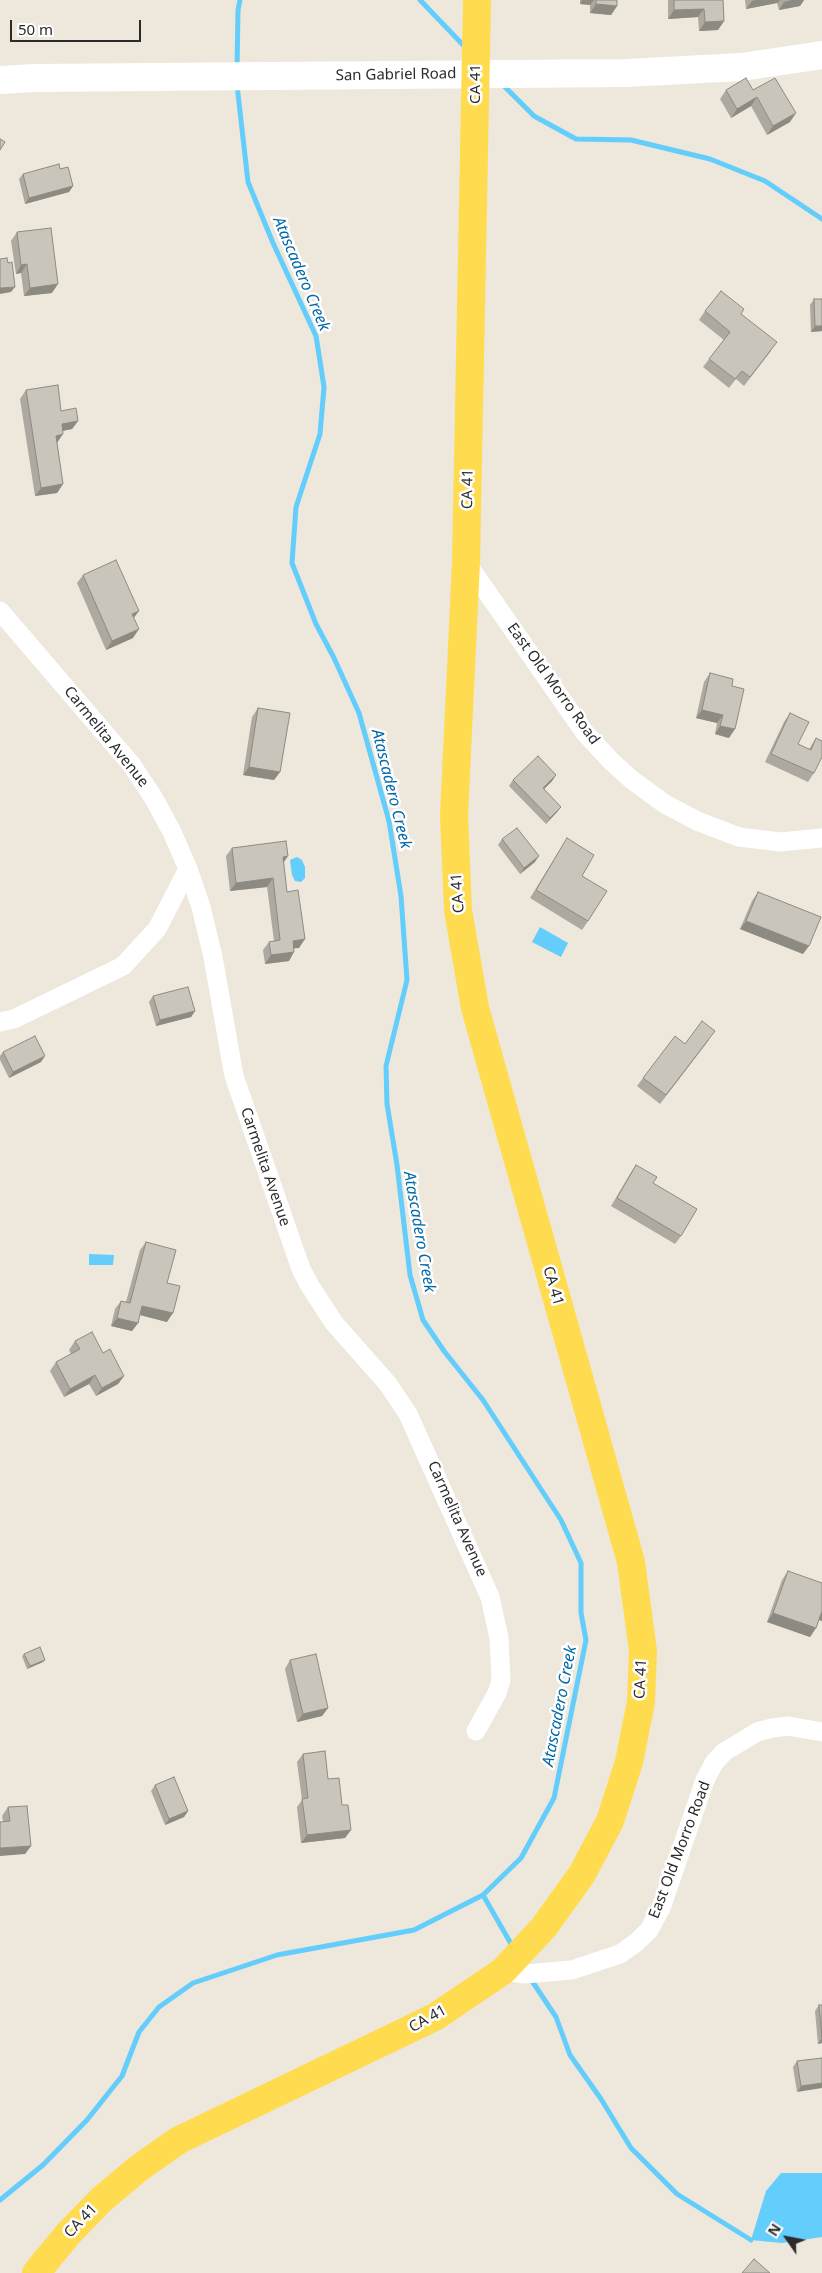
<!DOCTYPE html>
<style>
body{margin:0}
#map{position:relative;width:822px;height:2273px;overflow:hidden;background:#eee7db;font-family:"Noto Sans",sans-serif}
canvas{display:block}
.north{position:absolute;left:762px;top:2213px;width:50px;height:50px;-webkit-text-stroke:4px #fff;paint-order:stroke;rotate:303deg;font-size:14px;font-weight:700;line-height:20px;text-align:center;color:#2b2b2b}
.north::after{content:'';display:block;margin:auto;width:18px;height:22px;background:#2b2b2b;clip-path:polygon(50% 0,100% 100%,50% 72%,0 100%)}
.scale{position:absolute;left:10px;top:20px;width:131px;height:22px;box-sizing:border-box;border:2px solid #2b2b2b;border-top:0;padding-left:6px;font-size:15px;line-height:18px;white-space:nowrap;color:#2b2b2b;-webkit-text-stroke:4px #fff;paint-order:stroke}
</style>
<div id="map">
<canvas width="822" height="2273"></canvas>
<div class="north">N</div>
<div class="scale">50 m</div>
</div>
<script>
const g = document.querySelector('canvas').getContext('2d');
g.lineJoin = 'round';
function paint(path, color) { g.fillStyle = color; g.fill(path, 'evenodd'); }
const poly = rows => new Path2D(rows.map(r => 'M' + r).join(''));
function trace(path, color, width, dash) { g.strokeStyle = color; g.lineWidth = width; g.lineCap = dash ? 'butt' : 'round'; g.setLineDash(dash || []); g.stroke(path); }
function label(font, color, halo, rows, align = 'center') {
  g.font = font + ' "Noto Sans",sans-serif'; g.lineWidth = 5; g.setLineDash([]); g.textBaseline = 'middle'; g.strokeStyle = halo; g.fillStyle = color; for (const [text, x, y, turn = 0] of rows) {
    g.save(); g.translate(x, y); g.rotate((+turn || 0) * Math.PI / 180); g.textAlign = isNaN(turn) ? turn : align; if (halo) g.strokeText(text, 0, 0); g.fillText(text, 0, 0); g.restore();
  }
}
const water = poly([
 [297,857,302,860,305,867,305,878,301,882,295,881,292,875,290,860],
 [540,927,568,943,561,957,532,942],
 [89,1254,114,1255,113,1265,89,1265],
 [781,2173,822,2173,822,2237,782,2243,751,2240,766,2191]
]);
const stream = poly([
 [420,0,466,48],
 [237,69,238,10,240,0],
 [502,84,534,116,576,139,631,140,710,159,765,181,822,219],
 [483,1895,514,1949],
 [530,1978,556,2017,570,2055,601,2099,631,2148,677,2194,751,2240],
 [0,2200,43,2165,87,2120,122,2076,139,2032,159,2007,193,1983,277,1955,414,1930,483,1895,521,1858,554,1798,586,1640,581,1613,581,1563,561,1520,483,1400,444,1351,423,1320,410,1275,397,1165,387,1104,386,1066,407,980,401,896,389,821,359,713,334,658,316,624,292,563,296,507,320,434,324,387,316,336,273,243,248,182,237,85]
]);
const street = poly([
 [466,562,585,733,612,762,632,780,665,804,697,821,739,837,780,842,822,838],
 [0,611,131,764,153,797,172,832,188,869,201,907,213,957,234,1076,301,1269,310,1286,334,1323,388,1384,408,1414,490,1597,499,1638,501,1680,497,1693,476,1731],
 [0,1022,14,1019,123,966,157,929,188,869],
 [503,1971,525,1974,572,1970,620,1954,637,1942,649,1930,661,1908,705,1780,714,1763,724,1752,757,1732,772,1728,788,1726,822,1732]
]);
const secondary = poly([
 [0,80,34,78,627,73,741,67,822,55]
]);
const primary = poly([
 [36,2273,68,2234,102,2199,139,2168,179,2140,435,2017,503,1971,544,1927,582,1874,610,1821,629,1762,641,1702,643,1651,631,1562,475,1008,458,910,454,816,466,562,477,0]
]);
const wall = poly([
 [580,0,617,0,617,6,611,15,590,13,590,5,580,4],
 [668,0,723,0,724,21,718,30,699,31,698,17,668,19],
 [745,0,804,0,800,6,779,10,777,3,746,9],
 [726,90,753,90,790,122,767,135,751,106,731,118,720,99],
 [60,169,73,186,69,192,25,204,19,179,23,174],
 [17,232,52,293,24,296,21,273,16,274,11,241],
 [814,299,822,299,822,331,811,332,810,305],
 [705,311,741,314,771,351,744,386,736,379,729,388,703,367,724,340,699,320],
 [26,390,78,421,72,429,63,431,57,443,63,484,57,493,35,496,20,399],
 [83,575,134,618,133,638,106,650,77,583],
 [710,673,729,738,715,734,717,723,696,718,704,682],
 [258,708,280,772,274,780,243,775,252,717],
 [790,713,798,744,809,749,816,738,814,773,808,782,765,762,784,722],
 [556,775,552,781,544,789,561,807,557,812,546,824,509,786,513,780],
 [567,838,582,876,588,921,582,930,530,898],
 [502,839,535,862,520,874,498,845],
 [232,848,283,863,287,892,299,948,294,948,289,961,265,964,263,950,269,942,274,941,267,887,230,891,226,856],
 [758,892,803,954,740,929,752,901],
 [153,996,195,1011,191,1017,156,1026,149,1002],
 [709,1040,660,1104,637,1086,643,1078,685,1044],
 [3,1052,41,1062,9,1078,0,1060,0,1056],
 [636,1165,653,1183,681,1236,675,1244,611,1206,630,1174],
 [146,1242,167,1283,167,1322,140,1315,138,1323,132,1331,111,1326,115,1309,121,1301,126,1302,140,1250],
 [75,1341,103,1353,124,1376,118,1384,96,1396,89,1384,64,1397,50,1371,56,1362,71,1354,69,1350],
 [788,1571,822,1621,819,1620,816,1628,810,1637,767,1622,782,1580],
 [24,1654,43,1662,27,1669,22,1656],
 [290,1660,328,1708,322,1716,297,1722,285,1669],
 [303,1754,328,1779,342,1805,351,1830,345,1838,301,1843,297,1807,302,1800,297,1762],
 [155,1785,188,1811,184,1817,165,1825,151,1791],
 [8,1807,31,1846,25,1854,3,1821,2,1816],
 [819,2005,822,2005,822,2043,818,2044,815,2011],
 [822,2058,797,2092,793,2067,797,2061]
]);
const shadedWall = poly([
 [582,0,594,0,590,5,580,4],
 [756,0,780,0,777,3,746,9,752,1],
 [792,0,804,0,800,6,779,10,784,2],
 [596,4,617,6,611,15,590,13],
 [704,9,698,17,668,19,674,10],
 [724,21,718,30,699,31,705,22],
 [757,97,751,106,731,118,737,109],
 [796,113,790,122,767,135,773,126],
 [73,186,69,192,25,204,29,198],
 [27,264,21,273,16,274,21,265],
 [58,284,52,293,24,296,30,288],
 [15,287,11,292,0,294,0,288],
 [815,326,822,326,822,331,811,332],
 [78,421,72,429,56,432,62,424],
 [63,434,57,443,56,436],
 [63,484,57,493,35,496,41,488],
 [139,611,133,619,132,614],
 [139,629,133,638,106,650,112,641],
 [702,710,723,715,717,723,696,718],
 [720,726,735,729,729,738,715,734],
 [249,767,280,772,274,780,243,775],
 [556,775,552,781,539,794,543,788],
 [561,807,557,812,546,824,550,818],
 [288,856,282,865,283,857],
 [539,856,535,862,520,874,524,868],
 [273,878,267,887,230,891,236,883],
 [746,921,809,946,803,954,740,929],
 [305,939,299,948,287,949,293,941],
 [294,952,289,961,265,964,271,955],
 [195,1011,191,1017,156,1026,160,1020],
 [45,1056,41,1062,9,1078,13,1072],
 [142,1306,173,1313,167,1322,136,1314],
 [117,1318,138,1323,132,1331,111,1326],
 [95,1375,89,1384,64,1397,70,1389],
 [124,1376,118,1384,96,1396,102,1388],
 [822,1611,822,1621,816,1619],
 [773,1613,816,1628,810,1637,767,1622],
 [45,1660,43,1662,27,1669,30,1666],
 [328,1708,322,1716,297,1722,303,1714],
 [188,1811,184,1817,165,1825,169,1819],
 [351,1830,345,1838,301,1843,307,1835],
 [31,1846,25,1854,0,1856,0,1848],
 [822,2038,822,2043,818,2044],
 [822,2083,822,2088,797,2092,801,2086]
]);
const building = poly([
 [596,0,617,0,617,6,596,4,596,0],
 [674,0,723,0,724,21,705,22,704,9,674,10,674,0],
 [746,78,753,90,775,78,796,113,773,126,757,97,737,109,726,90,746,78],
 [0,139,5,142,0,150,0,139],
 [59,164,60,169,68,167,73,186,29,198,23,174,59,164],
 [51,228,58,284,30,288,27,264,21,265,17,232,51,228],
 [7,258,8,263,12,262,15,287,0,288,0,259,7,258],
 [721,291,744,309,741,314,777,342,750,377,742,371,735,379,709,359,730,332,705,311,721,291],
 [814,299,822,299,822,326,815,326,814,299],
 [58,385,61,411,76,408,78,421,62,424,63,434,56,436,63,484,41,488,26,390,58,385],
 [116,560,139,611,132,614,139,629,112,641,83,575,116,560],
 [710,673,733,679,732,686,744,689,735,729,720,726,723,715,702,710,710,673],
 [258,708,290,713,280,772,249,767,258,708],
 [790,713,809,722,798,744,811,750,816,738,822,741,822,757,814,773,771,754,790,713],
 [538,756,556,775,543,788,561,807,550,818,513,780,538,756],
 [517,828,539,856,524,868,502,839,517,828],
 [567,838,594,855,582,876,607,891,588,921,536,890,567,838],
 [286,841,288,856,283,857,287,892,298,890,305,939,293,941,294,952,271,955,269,942,280,940,273,878,236,883,232,848,286,841],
 [758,892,821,917,809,946,746,921,758,892],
 [188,987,195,1011,160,1020,153,996,188,987],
 [702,1021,715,1031,666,1095,643,1078,675,1036,685,1044,702,1021],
 [35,1036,45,1056,13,1072,3,1052,35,1036],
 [636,1165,657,1177,653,1183,697,1209,681,1236,617,1198,636,1165],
 [146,1242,176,1250,167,1283,180,1286,173,1313,142,1306,138,1323,117,1318,121,1301,130,1303,146,1242],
 [92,1332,103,1353,110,1349,124,1376,102,1388,95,1375,70,1389,56,1362,80,1349,75,1341,92,1332],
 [788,1571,822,1583,822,1611,816,1628,773,1613,788,1571],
 [40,1647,45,1660,30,1666,24,1654,40,1647],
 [316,1654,328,1708,303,1714,290,1660,316,1654],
 [325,1751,328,1779,339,1778,342,1805,348,1805,351,1830,307,1835,302,1799,308,1798,303,1754,325,1751],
 [174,1777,188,1811,169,1819,155,1785,174,1777],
 [27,1806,31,1846,0,1848,0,1822,10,1821,8,1807,27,1806],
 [819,2005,822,2005,822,2038,819,2005],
 [822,2058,822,2083,801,2086,797,2061,822,2058],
 [754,2259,770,2273,742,2273,754,2259]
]);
const streetNames = [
 ["San Gabriel Road",396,75,-1],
 ["CA 41",476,84,-90],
 ["CA 41",468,489,-89],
 ["East Old Morro Road",553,684,54],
 ["Carmelita Avenue",106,737,51],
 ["CA 41",458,893,-94],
 ["Carmelita Avenue",265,1167,71],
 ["CA 41",553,1286,74],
 ["Carmelita Avenue",457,1519,66],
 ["CA 41",641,1679,-87],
 ["East Old Morro Road",680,1850,-69],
 ["CA 41",428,2019,-29],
 ["CA 41",81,2221,-46]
];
const waterNames = [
 ["Atascadero Creek",301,274,67],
 ["Atascadero Creek",391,789,76],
 ["Atascadero Creek",419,1232,80],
 ["Atascadero Creek",560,1706,-79]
];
paint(water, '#63cdfb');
trace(stream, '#63cdfb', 5);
trace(street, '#fff', 19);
trace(secondary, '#fff', 28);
trace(primary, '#ffdc4f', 28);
paint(wall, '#ada9a0');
paint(shadedWall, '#8d8a82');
paint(building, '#c9c5ba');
trace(building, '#8d8a82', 1);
label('15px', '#2b2b2b', '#fff', streetNames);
label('italic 16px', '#0069a9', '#fff', waterNames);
</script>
